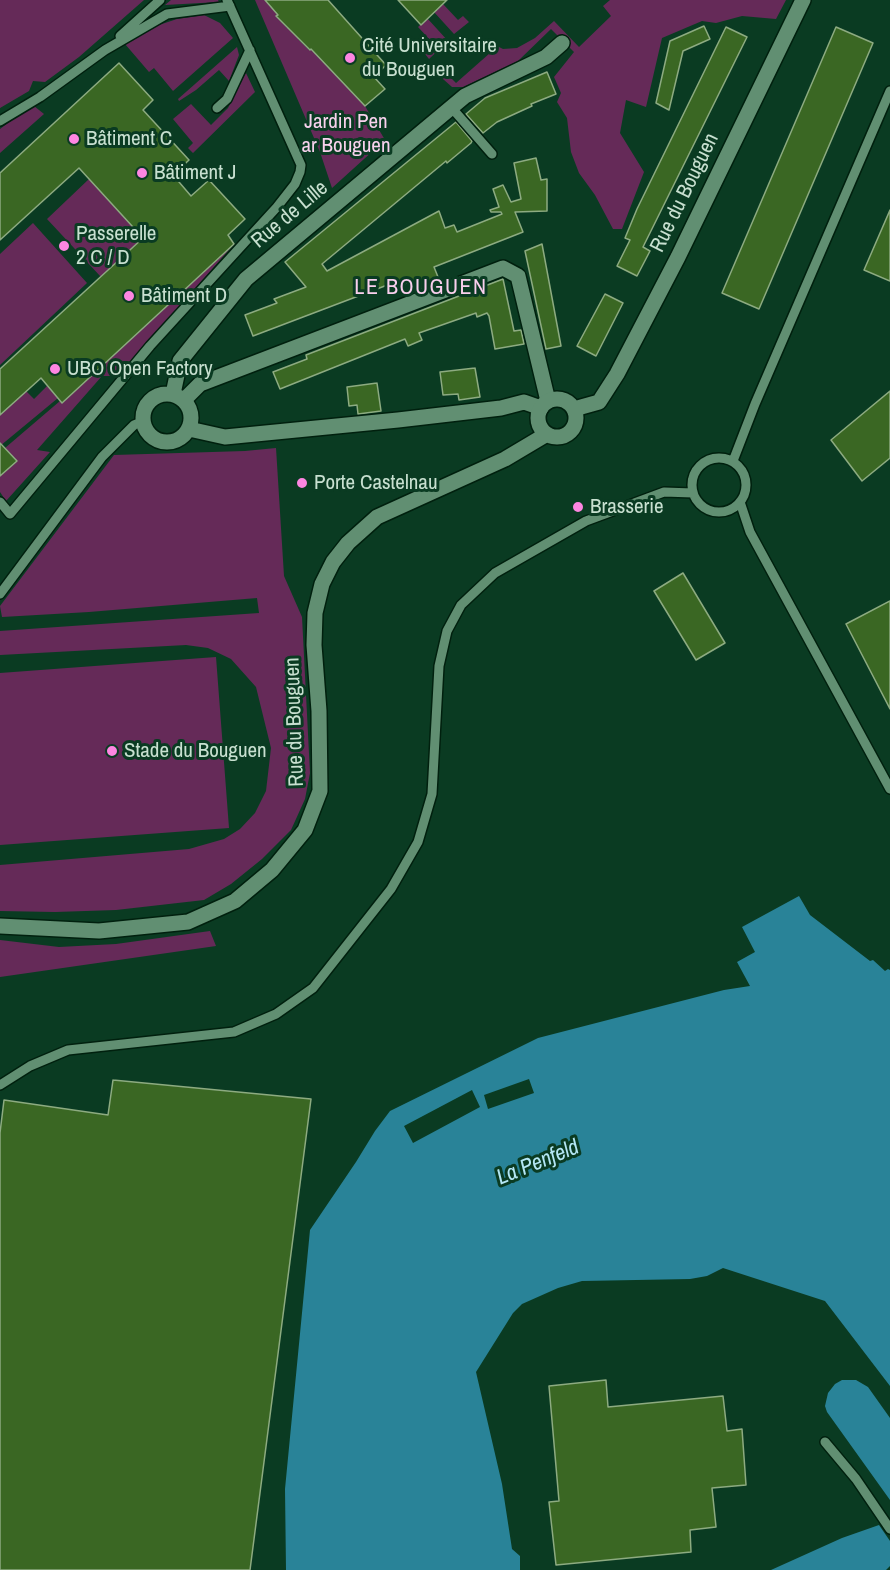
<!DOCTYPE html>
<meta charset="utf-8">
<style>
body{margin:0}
canvas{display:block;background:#0a3b22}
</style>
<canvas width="890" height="1570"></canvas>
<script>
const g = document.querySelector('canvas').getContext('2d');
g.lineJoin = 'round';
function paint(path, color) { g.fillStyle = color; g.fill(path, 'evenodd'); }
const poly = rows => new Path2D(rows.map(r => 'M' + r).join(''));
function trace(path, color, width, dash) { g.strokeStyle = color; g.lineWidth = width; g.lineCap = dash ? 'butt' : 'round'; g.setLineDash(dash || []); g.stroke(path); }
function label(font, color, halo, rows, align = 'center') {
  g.font = font + ' "Archivo Narrow",sans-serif'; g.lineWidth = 6; g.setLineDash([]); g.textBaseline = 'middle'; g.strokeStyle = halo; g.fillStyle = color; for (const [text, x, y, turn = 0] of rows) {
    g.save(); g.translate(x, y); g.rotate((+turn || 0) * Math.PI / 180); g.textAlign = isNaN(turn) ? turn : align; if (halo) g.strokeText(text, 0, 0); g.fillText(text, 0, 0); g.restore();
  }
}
const green = poly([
 [0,0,144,0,79,57,45,82,33,81,29,91,0,108],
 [171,0,218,0,219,2,165,5],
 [255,0,265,0,278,15,276,16,287,28,290,26,300,37,298,39,309,50,311,49,365,106,385,140,332,188,320,152],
 [610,0,786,0,776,19,742,16,716,23,702,21,662,38,646,107,626,100,620,133,644,172,622,229,613,229,595,195,579,173,571,152,567,118,557,102,561,93,554,77,574,52,551,29,518,61,463,87,452,87,443,79,437,70,440,67,456,83,490,53,481,43,485,40,503,49,517,48,535,38,554,21,579,47,611,16,603,6],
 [443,4,458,20,463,16,469,22,454,34,434,12],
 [204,15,220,23,233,38,173,91,154,68,149,72,125,44,150,28,177,19],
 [427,18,448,41,429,59,421,49,431,41,418,27],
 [237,47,239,55,229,81,219,70,196,90,179,101,178,99],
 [246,73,255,92,193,153,188,148,193,143,173,119,191,104,211,125,228,108],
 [34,106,44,114,0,153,0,129,26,109],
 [89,179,178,206,101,277,47,219],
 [33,223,87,283,0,365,0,254],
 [235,243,118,376,102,376,37,450,50,452,6,501,0,492,0,476,17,461,5,448,60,401,63,402],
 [47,386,58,398,0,446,0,415,26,391,34,399],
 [276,448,284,576,302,617,310,773,305,799,291,830,262,859,231,884,204,900,116,910,55,912,0,911,0,865,189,849,224,839,240,829,255,813,266,791,271,748,256,687,231,659,208,648,186,645,0,655,0,631,259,613,257,598,89,612,2,617,0,606,114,455,245,451],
 [216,657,229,828,0,845,0,673],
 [210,931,216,946,0,977,0,940,59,947,116,944]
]);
const water = poly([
 [799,896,810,915,870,961,873,960,885,971,888,969,890,970,890,1386,825,1301,723,1268,707,1276,690,1279,582,1281,558,1288,522,1304,513,1313,476,1372,502,1484,512,1549,520,1556,520,1570,286,1570,285,1489,310,1230,356,1162,375,1131,390,1111,538,1038,724,990,750,986,737,962,755,952,742,927],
 [842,1380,856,1380,868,1387,890,1418,890,1500,827,1412,825,1406,828,1393,835,1384],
 [879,1525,890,1541,890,1566,886,1570,771,1570,842,1538]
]);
const pier = poly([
 [529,1079,534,1093,488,1109,484,1095],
 [472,1090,480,1107,413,1143,404,1126]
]);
const building = poly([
 [265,0,328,0,386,65,374,77,385,89,365,106,311,49,310,50,276,16,278,15,265,0],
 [398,0,447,0,421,25,398,0],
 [704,26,710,39,683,51,669,110,656,103,670,41,704,26],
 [726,27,747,37,643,247,650,251,637,276,617,266,630,240,625,238,637,209,726,27],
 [836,27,873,43,759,309,722,293,836,27],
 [119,63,153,100,143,110,189,160,173,175,191,196,209,180,245,219,228,235,234,244,62,403,41,378,0,415,0,369,143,238,79,168,0,240,0,173,119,63],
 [547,72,556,94,531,104,532,106,497,122,483,133,466,114,485,98,547,72],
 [456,122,472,141,471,143,447,163,446,161,322,264,327,271,439,211,445,228,454,225,457,232,502,214,501,212,491,212,490,210,499,207,493,189,503,185,511,202,521,199,514,163,536,158,541,180,547,179,547,211,515,212,523,232,434,267,440,282,413,292,409,282,392,289,390,284,253,336,245,315,277,303,274,299,306,287,285,262,456,122],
 [890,210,890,281,864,270,890,210],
 [542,244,561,346,546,349,525,251,542,244],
 [503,279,514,331,521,330,524,344,495,349,489,316,487,313,477,317,476,313,419,333,422,340,408,346,405,339,280,389,273,372,307,359,306,355,503,279],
 [605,294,623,303,596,356,577,346,605,294],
 [475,368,480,397,459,400,458,394,443,395,440,372,475,368],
 [377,383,381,411,358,414,357,405,349,406,347,387,377,383],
 [890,391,890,458,862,481,831,440,890,391],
 [0,443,17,461,0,476,0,443],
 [683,573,725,643,696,660,654,591,683,573],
 [890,601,890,709,846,624,890,601],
 [113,1080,311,1099,250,1570,0,1570,0,1133,4,1100,108,1115,113,1080],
 [606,1380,608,1407,723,1396,727,1431,742,1429,746,1485,712,1488,716,1527,690,1530,691,1552,556,1565,549,1502,559,1501,549,1386,606,1380]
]);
const service = poly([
 [120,36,160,0],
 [451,107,492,154],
 [217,108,227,99,250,50],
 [0,121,40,97,105,50,167,14,230,6],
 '692 485a27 27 0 1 1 54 0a27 27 0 1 1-54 0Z',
 [733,461,755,404,890,91],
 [0,502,10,514,150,346,277,207,295,184,300,172,301,165,227,0],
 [740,502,750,532,890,789],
 [0,594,102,457,134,425,144,421],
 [0,1085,30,1066,68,1050,234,1032,276,1014,313,988,391,889,418,842,432,794,439,666,447,631,461,605,495,573,586,521,664,492,693,493],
 [825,1442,856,1479,890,1529]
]);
const minor = poly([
 [173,394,180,361,246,279,465,96,546,57,562,43],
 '143 418a24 24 0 1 1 48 0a24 24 0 1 1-48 0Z',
 [184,400,200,384,503,268,518,276,548,401],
 [189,429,225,437,398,420,501,408,524,402,541,408]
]);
const tertiary = poly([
 '538 418a19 19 0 1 1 38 0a19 19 0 1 1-38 0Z',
 [574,409,599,402,617,374,678,257,803,0],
 [0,926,99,931,188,922,235,901,272,870,305,830,320,791,319,711,314,645,315,613,322,584,333,562,348,543,377,517,505,459,547,434]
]);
const markers = [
 [350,58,6,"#fd86e1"],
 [74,139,6,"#fd86e1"],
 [142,173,6,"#fd86e1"],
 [64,246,6,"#fd86e1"],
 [129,296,6,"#fd86e1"],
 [55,369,6,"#fd86e1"],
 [302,483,6,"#fd86e1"],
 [578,507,6,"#fd86e1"],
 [112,751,6,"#fd86e1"]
];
const poiNames = [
 ["Cité Universitaire",362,46],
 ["du Bouguen",362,70],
 ["Bâtiment C",86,139],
 ["Bâtiment J",154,173],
 ["Passerelle",76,234],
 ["2 C / D",76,258],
 ["Bâtiment D",141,296],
 ["UBO Open Factory",67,369],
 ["Porte Castelnau",314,483],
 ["Brasserie",590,507],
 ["Stade du Bouguen",124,751]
];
const parkNames = [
 ["Jardin Pen",346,122],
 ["ar Bouguen",346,146]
];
const streetNames = [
 ["Rue du Bouguen",685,193,-64],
 ["Rue de Lille",290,215,-40],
 ["Rue du Bouguen",295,722,-92]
];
const neighbourhoodNames = [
 ["LE BOUGUEN",421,288]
];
const waterNames = [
 ["La Penfeld",538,1163,-22]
];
paint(green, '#652a58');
paint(water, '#298398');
paint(pier, '#0a3b22');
paint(building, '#3a6723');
trace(building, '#8dab81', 1.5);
trace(service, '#00200e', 12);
trace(minor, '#00200e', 18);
trace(tertiary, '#00200e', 18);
trace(service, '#618f72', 9);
trace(minor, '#618f72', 15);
trace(tertiary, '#618f72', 15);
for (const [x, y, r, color] of markers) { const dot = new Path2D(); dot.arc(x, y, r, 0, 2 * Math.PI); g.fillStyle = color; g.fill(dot); trace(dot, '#0a3b22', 2); }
label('21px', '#c8e0d0', '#0a3b22', poiNames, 'left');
label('21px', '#f9d2ee', '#0a3b22', parkNames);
label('21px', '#c8e0d0', '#0a3b22', streetNames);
g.letterSpacing = '1.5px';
label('22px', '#f9cfed', '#0a3b22', neighbourhoodNames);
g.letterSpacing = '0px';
label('italic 22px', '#b4e7f5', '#0a3b22', waterNames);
</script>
